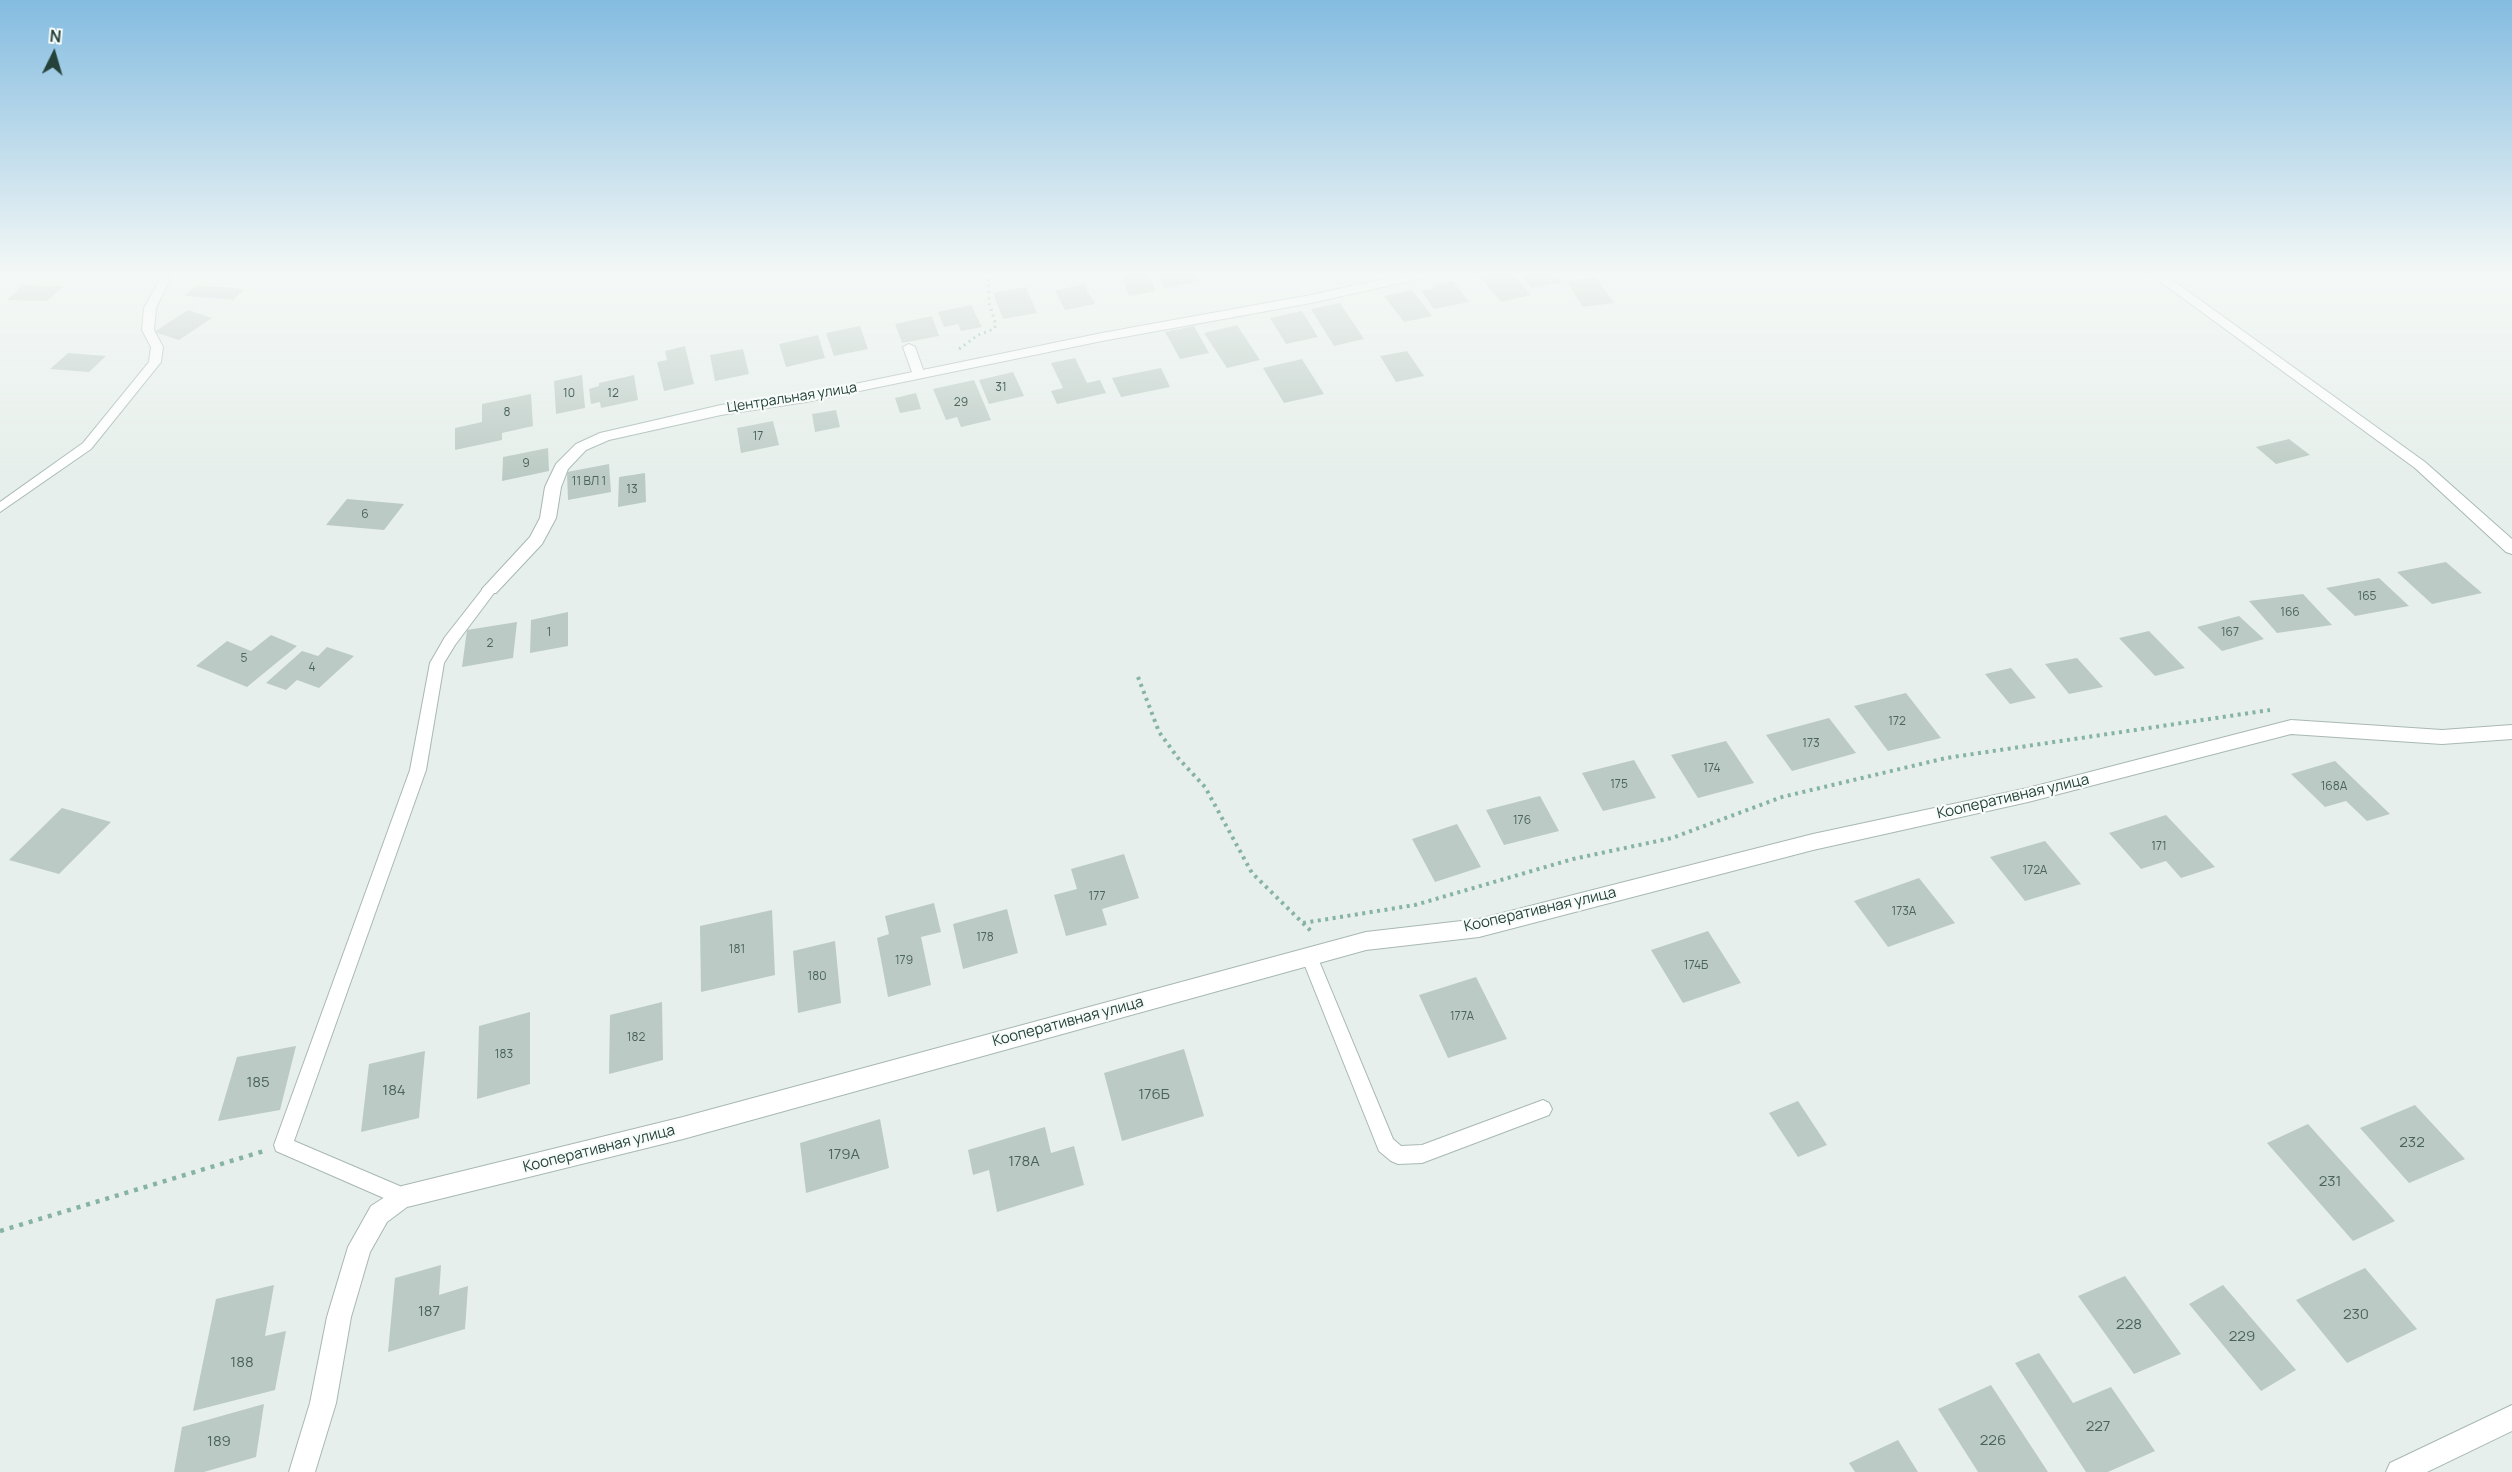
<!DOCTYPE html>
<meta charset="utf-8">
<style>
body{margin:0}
#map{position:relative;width:2512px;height:1472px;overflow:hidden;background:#e6efeb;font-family:Manrope,sans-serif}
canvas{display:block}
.north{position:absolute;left:24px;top:24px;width:60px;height:60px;-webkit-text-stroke:4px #f7fbf9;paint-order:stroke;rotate:5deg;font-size:16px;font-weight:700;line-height:24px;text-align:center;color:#24423a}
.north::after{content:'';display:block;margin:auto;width:21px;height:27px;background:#24423a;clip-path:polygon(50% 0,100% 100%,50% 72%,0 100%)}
</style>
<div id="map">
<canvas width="2512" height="1472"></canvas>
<div class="north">N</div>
</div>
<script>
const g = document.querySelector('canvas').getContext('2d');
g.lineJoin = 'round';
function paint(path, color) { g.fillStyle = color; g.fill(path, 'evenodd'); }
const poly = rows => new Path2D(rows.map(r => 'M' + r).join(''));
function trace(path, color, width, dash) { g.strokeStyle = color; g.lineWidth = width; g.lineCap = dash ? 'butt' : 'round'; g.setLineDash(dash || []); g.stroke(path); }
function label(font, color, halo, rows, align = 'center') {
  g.font = font + ' Manrope,sans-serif'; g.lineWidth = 4.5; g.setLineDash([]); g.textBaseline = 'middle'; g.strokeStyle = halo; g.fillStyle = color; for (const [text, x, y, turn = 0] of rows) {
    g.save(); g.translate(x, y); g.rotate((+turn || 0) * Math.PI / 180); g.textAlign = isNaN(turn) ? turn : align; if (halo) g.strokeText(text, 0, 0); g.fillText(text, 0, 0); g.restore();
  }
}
const building = poly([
 [1133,274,1148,274,1156,291,1129,296,1121,276],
 [1157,274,1196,274,1200,281,1165,288],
 [1477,274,1513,274,1531,295,1501,302],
 [1519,274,1556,274,1563,282,1532,288],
 [1596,277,1614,303,1583,307,1566,281],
 [1453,281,1469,302,1434,309,1421,291,1434,288,1435,285],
 [1084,284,1095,304,1065,310,1055,291],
 [23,285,64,286,47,301,7,300],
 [197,285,245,289,233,300,184,296],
 [1026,287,1037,313,1003,319,993,293],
 [1412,290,1432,316,1404,322,1384,296],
 [1340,303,1364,339,1334,346,1311,309],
 [971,305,982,327,961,331,958,324,944,327,938,312],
 [188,310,212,318,179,340,154,332],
 [1302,311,1318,337,1286,344,1270,318],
 [932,316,939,336,902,343,895,324],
 [1237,325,1260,360,1227,368,1204,333],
 [860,326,868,349,834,356,826,333],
 [1194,326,1209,353,1180,359,1165,332],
 [818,335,825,358,786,367,779,344],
 [685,346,694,384,664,391,657,362,667,360,665,351],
 [743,349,749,374,715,381,710,355],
 [1407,351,1424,376,1396,382,1380,356],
 [68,353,106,356,89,372,50,369],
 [1075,358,1087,383,1100,380,1106,393,1057,404,1051,391,1063,388,1051,363],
 [1302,359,1324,394,1284,403,1263,368],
 [1161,368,1170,387,1121,397,1112,378],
 [1013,372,1024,396,989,404,979,380],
 [582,375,585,408,556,414,554,381],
 [634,375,638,400,601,408,600,402,591,404,589,389,599,386,599,383],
 [974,380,991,420,961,427,957,417,946,420,933,389],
 [916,393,921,409,900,413,895,398],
 [531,394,533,426,502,433,502,440,455,450,455,428,482,422,482,404],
 [836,410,840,427,815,432,812,414],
 [773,421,779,445,741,453,737,428],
 [2289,439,2310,455,2276,464,2256,447],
 [548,448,549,471,502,481,503,457],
 [609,464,611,492,568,500,567,472],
 [645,473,646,502,618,507,619,477],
 [347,499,404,504,384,530,326,525],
 [2446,562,2482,593,2432,604,2397,572],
 [2379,578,2409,606,2355,616,2326,588],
 [2303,594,2332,625,2277,633,2249,601],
 [568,612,568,646,530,653,531,620],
 [2239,616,2264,639,2222,651,2197,627],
 [517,622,513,658,462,667,467,630],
 [2149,631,2185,668,2155,676,2119,638],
 [271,635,297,646,247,687,196,666,227,641,251,651],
 [327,647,354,656,319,688,297,680,286,690,266,683,302,651,318,656],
 [2077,658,2103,687,2069,694,2045,664],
 [2011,668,2036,698,2010,704,1985,674],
 [1906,693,1941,738,1888,751,1854,706],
 [1829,718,1856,753,1792,771,1766,735],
 [1726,741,1754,783,1698,798,1671,755],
 [1634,760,1656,798,1603,811,1582,773],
 [2335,761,2390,814,2367,821,2346,801,2325,807,2291,774],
 [1540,796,1559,831,1504,845,1486,810],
 [62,808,111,822,59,874,9,860],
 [2166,815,2215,867,2181,878,2166,861,2141,869,2109,833],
 [1457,824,1481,867,1435,882,1412,839],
 [2045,841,2081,884,2025,901,1990,857],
 [1124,854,1139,898,1102,909,1107,925,1066,936,1054,895,1077,889,1071,869],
 [1919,878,1955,923,1888,947,1854,901],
 [934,903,941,932,921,937,931,985,888,997,877,938,889,934,885,916],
 [1007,909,1018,953,963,969,953,924],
 [772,910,775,975,701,992,700,926],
 [1708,931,1741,983,1683,1003,1651,950],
 [835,941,841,1003,798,1013,793,951],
 [1476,977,1507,1039,1448,1058,1419,995],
 [662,1002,663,1060,609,1074,610,1015],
 [530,1012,530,1084,477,1099,479,1026],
 [296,1046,280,1110,218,1121,237,1057],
 [1184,1049,1204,1116,1122,1141,1104,1073],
 [425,1051,419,1118,361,1132,369,1064],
 [1798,1101,1827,1145,1798,1157,1769,1113],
 [2415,1105,2465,1159,2409,1183,2360,1128],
 [880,1119,889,1168,806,1193,800,1143],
 [2308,1124,2395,1221,2353,1241,2267,1143],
 [1045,1127,1051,1153,1074,1146,1084,1185,997,1212,989,1170,973,1175,968,1150],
 [441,1265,439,1295,468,1286,465,1329,388,1352,395,1278],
 [2365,1268,2417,1329,2347,1363,2296,1300],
 [2125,1276,2181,1354,2134,1374,2078,1296],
 [274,1285,265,1336,286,1331,275,1390,193,1411,216,1299],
 [2223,1285,2296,1370,2261,1391,2189,1304],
 [2039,1353,2073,1403,2111,1387,2155,1451,2108,1472,2086,1472,2015,1363],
 [1991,1385,2048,1472,1978,1472,1938,1409],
 [264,1404,256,1457,204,1472,174,1472,182,1427],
 [1898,1440,1918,1472,1855,1472,1849,1463]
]);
const pathFar2 = poly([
 [959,349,978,335,994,329,996,325,989,303,988,274]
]);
const pathFar1 = poly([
 [1138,677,1159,732,1178,758,1205,787,1252,873,1313,933],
 [1303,923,1415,905,1573,859,1672,838,1782,797,1946,758,2270,710]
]);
const path = poly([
 [0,1231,264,1151]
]);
const lane = poly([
 [159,274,169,274,169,281,156,308,154,330,163,347,161,362,91,449,0,512,0,502,83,443,149,362,151,347,142,330,144,308,159,281,159,274],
 [909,344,915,347,925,375,923,378,915,378,913,375,903,347,909,344],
 [490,584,497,589,455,645,444,663,426,770,294,1141,409,1190,412,1197,409,1204,402,1206,276,1151,274,1145,410,770,430,663,445,637,485,586,490,584],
 [1309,949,1315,951,1317,956,1393,1139,1401,1146,1422,1145,1543,1100,1549,1103,1552,1109,1549,1115,1422,1163,1398,1164,1391,1161,1379,1151,1301,956,1303,951,1309,949]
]);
const street = poly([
 [1406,274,1430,274,1423,278,1311,303,1102,341,806,402,721,415,609,440,586,450,568,469,561,487,556,518,542,544,496,593,484,593,482,589,530,537,540,518,545,487,556,464,576,444,600,433,721,405,806,394,1102,333,1311,295,1406,274],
 [2150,274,2164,274,2425,462,2512,539,2512,554,2506,552,2415,468,2150,274],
 [2291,720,2442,730,2512,725,2512,739,2442,744,2291,734,2028,802,1813,850,1479,937,1366,950,683,1139,407,1207,387,1222,370,1252,351,1317,336,1403,315,1472,289,1472,310,1403,327,1317,348,1247,371,1206,402,1186,683,1117,1366,932,1479,919,1813,834,2028,788,2291,720],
 [2512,1405,2512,1431,2427,1472,2386,1472,2390,1463,2512,1405]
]);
const numberNames = [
 ["31",1001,388],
 ["10",569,394],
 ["12",613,394],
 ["29",961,403],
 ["8",507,413],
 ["17",758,437],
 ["9",526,464],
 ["11 ВЛ 1",589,482],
 ["13",632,490],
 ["6",365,515],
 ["165",2367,597],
 ["166",2290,613],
 ["1",549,633],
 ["167",2230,633],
 ["2",490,644],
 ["5",244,659],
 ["4",312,668],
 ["172",1897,722],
 ["173",1811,744],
 ["174",1712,769],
 ["175",1619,785],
 ["168А",2334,787],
 ["176",1522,821],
 ["171",2159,847],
 ["172А",2035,871],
 ["177",1097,897],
 ["173А",1904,912],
 ["178",985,938],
 ["181",737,950],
 ["179",904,961],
 ["174Б",1696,966],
 ["180",817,977],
 ["177А",1462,1017],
 ["182",636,1038],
 ["183",504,1055]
];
const farStreetnames = [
 ["Центральная улица",792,398,-9]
];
const streetNames = [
 ["Кооперативная улица",2013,797,-13],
 ["Кооперативная улица",1540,910,-13],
 ["Кооперативная улица",1068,1022,-15],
 ["Кооперативная улица",599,1149,-14]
];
const nearNumbernames = [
 ["185",258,1083],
 ["184",394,1091],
 ["176Б",1154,1095],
 ["232",2412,1143],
 ["179А",844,1155],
 ["178А",1024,1162],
 ["231",2330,1182],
 ["187",429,1312],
 ["230",2356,1315],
 ["228",2129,1325],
 ["229",2242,1337],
 ["188",242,1363],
 ["227",2098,1427],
 ["226",1993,1441],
 ["189",219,1442]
];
paint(building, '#bbcac4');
trace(lane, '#a8b8b2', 2);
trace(street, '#a8b8b2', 2);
trace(pathFar2, '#86b3a5', 3, [2, 4]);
trace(pathFar1, '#86b3a5', 4, [3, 4.5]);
trace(path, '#86b3a5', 4.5, [4, 6]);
paint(lane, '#fff');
paint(street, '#fff');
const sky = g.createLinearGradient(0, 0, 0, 480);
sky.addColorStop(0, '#84bce0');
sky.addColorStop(0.57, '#f4f8f6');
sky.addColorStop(1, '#f4f8f600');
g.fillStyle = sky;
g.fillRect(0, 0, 2512, 480);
label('12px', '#4a645c', null, numberNames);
label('14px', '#24423a', '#f7fbf9', farStreetnames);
label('15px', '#24423a', '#f7fbf9', streetNames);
label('15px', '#4a645c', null, nearNumbernames);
</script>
